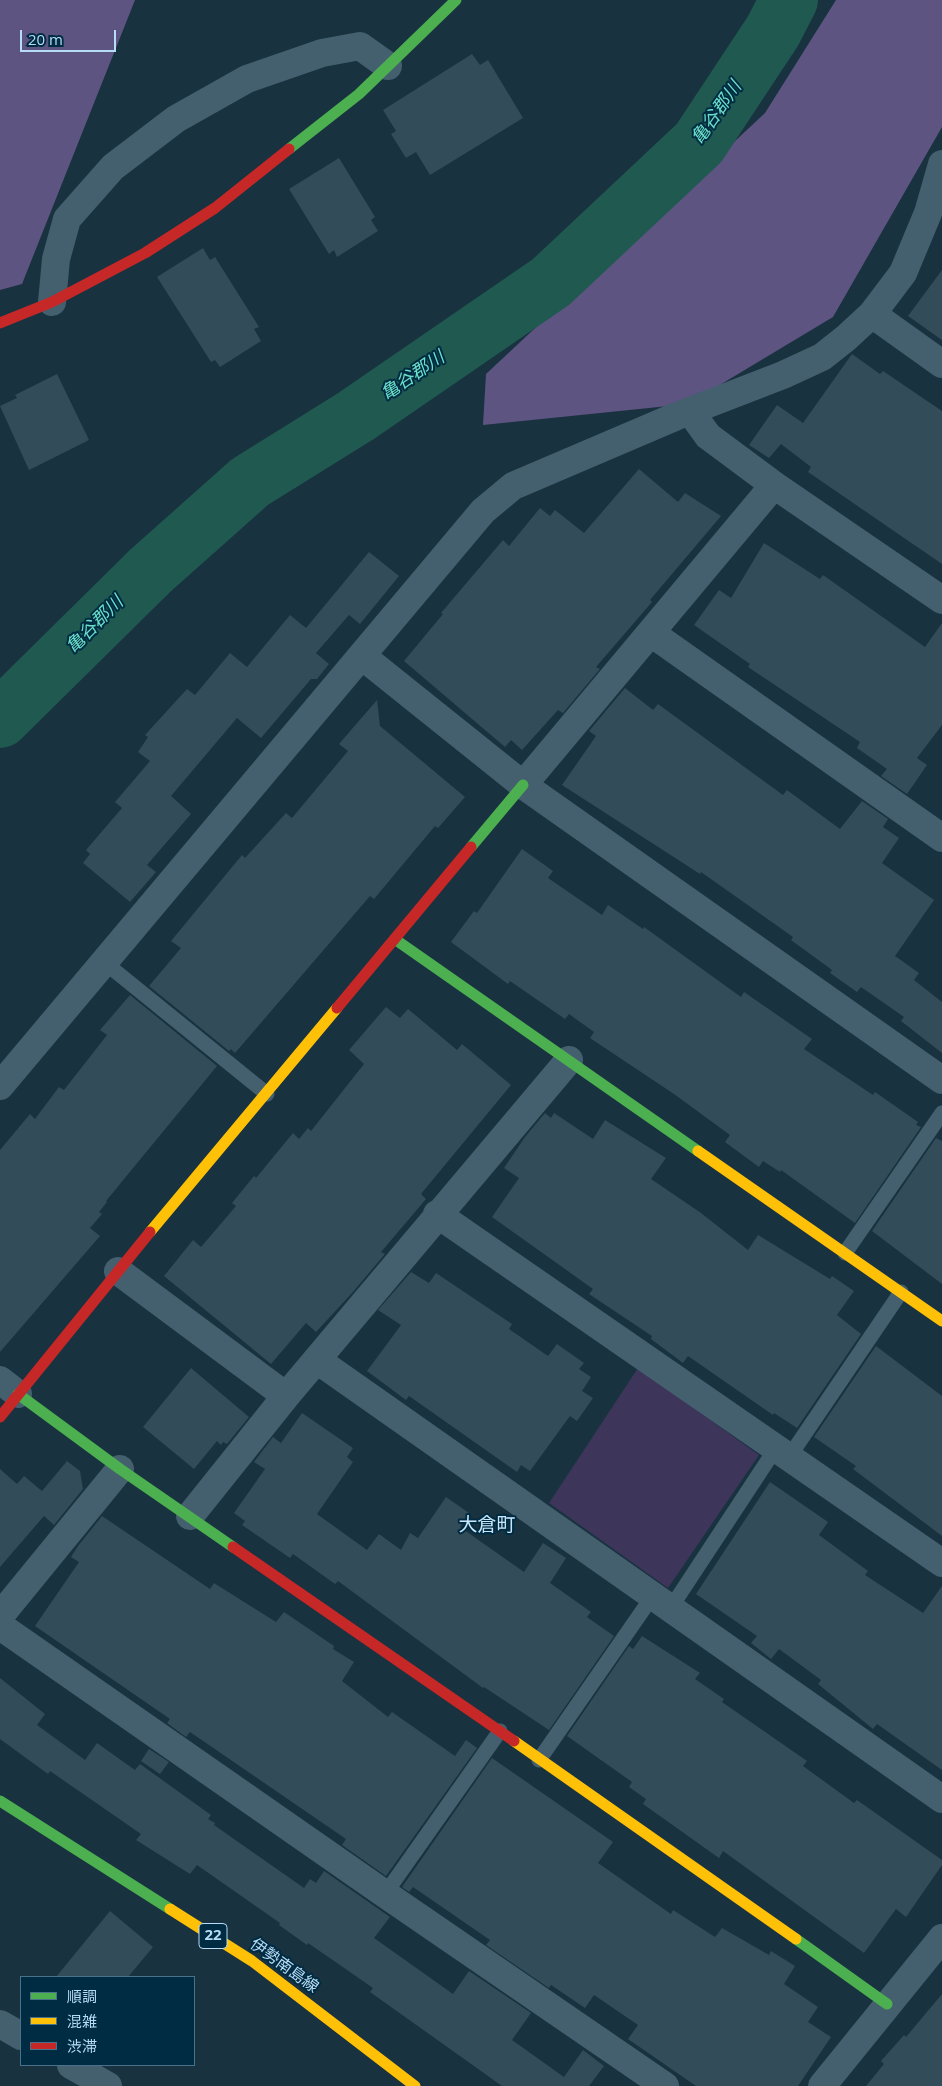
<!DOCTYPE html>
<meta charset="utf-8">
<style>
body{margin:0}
#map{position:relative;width:942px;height:2086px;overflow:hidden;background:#19323f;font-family:"Open Sans","Noto Sans JP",sans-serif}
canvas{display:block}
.legend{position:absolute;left:20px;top:1976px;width:175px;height:90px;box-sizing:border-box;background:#002c43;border:1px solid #49728a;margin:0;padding:6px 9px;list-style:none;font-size:15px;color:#b7dcf5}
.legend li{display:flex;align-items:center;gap:10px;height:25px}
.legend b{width:25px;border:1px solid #49728a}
.scale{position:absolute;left:20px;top:30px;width:96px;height:22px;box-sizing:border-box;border:2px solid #b7dcf5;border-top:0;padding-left:6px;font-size:15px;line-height:18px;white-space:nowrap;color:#b7dcf5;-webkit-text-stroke:4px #002c43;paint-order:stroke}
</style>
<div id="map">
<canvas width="942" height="2086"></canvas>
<ul class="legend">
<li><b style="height:6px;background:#4caf50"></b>順調</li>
<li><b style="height:6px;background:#ffc107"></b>混雑</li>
<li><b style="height:6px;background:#c62828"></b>渋滞</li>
</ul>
<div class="scale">20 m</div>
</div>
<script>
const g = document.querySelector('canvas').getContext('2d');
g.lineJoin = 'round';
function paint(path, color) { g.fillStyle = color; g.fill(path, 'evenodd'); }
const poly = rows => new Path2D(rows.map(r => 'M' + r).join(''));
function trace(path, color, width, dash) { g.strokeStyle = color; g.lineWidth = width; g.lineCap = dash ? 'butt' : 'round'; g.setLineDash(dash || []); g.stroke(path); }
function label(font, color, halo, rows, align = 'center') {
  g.font = font + ' "Open Sans","Noto Sans JP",sans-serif'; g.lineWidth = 4; g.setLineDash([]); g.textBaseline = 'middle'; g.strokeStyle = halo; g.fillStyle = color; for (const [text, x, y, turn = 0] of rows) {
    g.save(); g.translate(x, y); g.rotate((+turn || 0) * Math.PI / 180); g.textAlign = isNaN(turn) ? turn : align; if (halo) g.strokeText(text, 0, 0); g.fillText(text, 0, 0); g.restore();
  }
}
const green = poly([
 [638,1368,759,1455,668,1588,549,1503]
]);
const forest = poly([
 [0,0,135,0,22,284,0,290],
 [836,0,942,0,942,127,833,317,688,404,483,425,486,374,765,113]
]);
const river = poly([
 [0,719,150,571,250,482,356,416,551,282,699,143,773,31,789,0]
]);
const building = poly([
 [472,54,480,65,488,60,523,118,430,175,416,152,406,158,391,134,396,131,383,110],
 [339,158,375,217,371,220,378,231,337,257,334,250,329,254,289,189],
 [203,248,210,260,215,257,259,327,254,329,261,341,220,367,215,360,211,362,157,277],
 [942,270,942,340,908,316],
 [852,354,880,374,883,371,942,411,942,564,808,472,811,467,781,444,769,458,749,445,777,405,803,423],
 [57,374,89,440,29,470,0,406,17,398,15,395],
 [639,469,678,502,685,493,721,516,650,600,652,602,596,667,600,669,563,713,558,710,522,750,511,740,505,747,404,661,443,614,441,613,503,540,509,546,540,508,550,516,555,510,584,533],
 [764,543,820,579,823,575,925,647,942,623,942,725,917,758,927,765,907,794,881,776,887,769,857,748,860,742,748,667,750,664,694,625,719,590,731,598],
 [369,552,399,576,360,624,349,615,316,653,329,664,317,679,311,679,261,738,237,718,171,796,191,814,147,865,156,872,130,902,83,863,90,854,86,850,122,808,115,802,150,761,138,752,148,737,145,735,187,689,195,695,230,653,247,667,290,615,306,628],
 [625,688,653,710,658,704,783,795,787,790,840,829,862,801,888,819,883,827,899,838,882,863,934,900,895,956,919,973,914,980,942,1002,942,1053,901,1021,904,1017,861,987,857,992,830,973,832,970,791,940,793,937,701,872,700,874,562,785,596,736,589,731],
 [377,700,380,726,465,797,438,828,435,826,374,899,370,896,235,1053,231,1049,229,1051,149,986,181,948,171,941,242,855,245,858,286,813,292,818,348,751,339,744],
 [522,849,553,871,548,878,602,915,608,905,643,929,644,927,741,997,744,992,812,1039,804,1049,873,1095,875,1092,918,1122,916,1125,921,1127,855,1223,781,1170,780,1172,763,1161,759,1167,725,1142,730,1135,674,1094,590,1038,594,1032,569,1014,565,1019,510,981,508,984,451,942,474,911,477,913],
 [130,995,217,1066,106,1201,107,1202,99,1212,102,1214,90,1228,100,1236,0,1352,0,1150,30,1114,35,1119,59,1087,64,1090,107,1035,100,1030],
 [386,1007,400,1018,408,1009,457,1050,462,1044,511,1085,421,1194,426,1199,381,1252,385,1254,352,1293,316,1332,306,1323,271,1364,164,1276,193,1240,201,1247,236,1206,232,1203,254,1176,256,1178,293,1133,299,1139,308,1128,311,1131,364,1064,349,1050],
 [545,1113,551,1118,554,1113,593,1139,605,1120,666,1158,651,1179,701,1213,748,1250,758,1235,830,1279,832,1276,854,1291,837,1315,861,1334,797,1428,774,1413,773,1415,688,1356,683,1363,651,1339,652,1336,589,1294,593,1289,492,1217,519,1178,504,1168,525,1137],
 [936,1138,942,1141,942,1284,872,1231],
 [411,1272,429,1283,436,1273,512,1324,509,1329,548,1356,557,1344,584,1363,579,1369,591,1377,582,1391,593,1398,577,1421,570,1416,530,1471,521,1465,517,1472,409,1396,406,1400,367,1371,401,1325,378,1310],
 [876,1346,942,1396,942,1536,853,1469,856,1466,814,1437],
 [191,1368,249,1417,227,1444,223,1442,221,1445,217,1441,194,1469,143,1427],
 [302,1413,353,1448,347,1457,353,1462,317,1514,367,1550,379,1534,401,1550,410,1533,418,1538,446,1497,469,1513,460,1527,524,1572,543,1543,566,1558,550,1583,591,1612,587,1617,614,1636,549,1730,484,1687,483,1688,338,1581,335,1584,293,1554,290,1558,242,1525,245,1521,234,1513,265,1469,254,1462,273,1437,281,1443],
 [67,1461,80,1471,83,1489,54,1525,44,1516,0,1567,0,1469,17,1484,24,1476,42,1491],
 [770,1482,828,1522,819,1535,868,1571,865,1575,923,1613,942,1586,942,1770,877,1724,873,1729,818,1684,821,1680,779,1649,771,1659,751,1643,757,1636,696,1594],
 [102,1516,210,1589,214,1583,276,1622,284,1612,334,1646,333,1649,354,1662,342,1681,388,1717,392,1712,455,1756,466,1740,477,1748,386,1876,342,1845,346,1839,190,1732,186,1737,167,1723,170,1719,35,1626,79,1562,71,1557,78,1546],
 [642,1636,700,1673,695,1679,724,1699,722,1702,807,1761,803,1766,854,1803,857,1800,942,1860,942,1865,906,1917,896,1909,864,1953,723,1851,719,1858,643,1804,646,1799,629,1787,632,1782,567,1736,629,1646,633,1649],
 [0,1678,45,1714,37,1725,85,1760,97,1743,135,1770,140,1764,211,1815,208,1819,215,1823,214,1825,304,1888,310,1879,316,1883,324,1871,390,1917,374,1938,453,1994,469,1971,531,2013,512,2040,564,2077,583,2050,604,2066,589,2086,502,2086,370,1992,373,1988,308,1943,307,1945,279,1925,280,1923,197,1865,190,1874,136,1840,141,1834,50,1771,48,1774,0,1739],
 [149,1749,169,1762,160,1774,141,1761],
 [492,1758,613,1842,598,1863,671,1914,673,1910,715,1937,722,1928,769,1955,771,1951,795,1966,784,1984,818,2007,808,2022,831,2037,798,2086,696,2086,628,2039,638,2025,594,1995,585,2008,551,1985,549,1988,486,1945,490,1940,413,1887,409,1892,402,1887],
 [110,1911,153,1947,128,1977,56,1977],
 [942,1994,942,2086,866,2086,884,2064,881,2061,904,2035,906,2037]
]);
const lane = poly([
 [104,962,267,1094],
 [845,1253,942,1113],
 [789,1457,901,1292],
 [670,1609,776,1448],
 [539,1760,652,1597],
 [385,1894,500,1731]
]);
const street = poly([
 [52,302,56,259,67,219,113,167,176,119,247,79,322,53,360,46,388,66],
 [872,314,942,364],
 [690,411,708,436,774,485],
 [651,633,942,838],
 [362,656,523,785,942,1080],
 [523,785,774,485,942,600],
 [0,1086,483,511,513,486,677,416,783,375,822,357,846,338,872,314,903,273,928,213,942,164],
 [437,1214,942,1563],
 [118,1271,286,1396],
 [317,1360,942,1799],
 [0,1380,18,1394],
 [190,1516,286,1396,569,1060],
 [0,1616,120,1469],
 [0,1626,385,1894,665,2086],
 [0,2024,21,2036],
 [71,2065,108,2086],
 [822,2086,942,1938]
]);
const fast = poly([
 [289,149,359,94,456,0],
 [471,847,523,785],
 [396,940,698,1151],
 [18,1394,120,1469,233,1547],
 [0,1801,170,1909],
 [796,1939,887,2004]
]);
const slow = poly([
 [698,1151,942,1321],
 [150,1232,337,1008],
 [514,1741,796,1939],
 [170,1909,252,1961,415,2086]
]);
const jam = poly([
 [0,323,52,302,145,253,215,208,289,149],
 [337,1008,471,847],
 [0,1417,150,1232],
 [233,1547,514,1741]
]);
const shields = [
 [213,1936,28]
];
const shieldNames = [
 ["22",213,1936]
];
const streetNames = [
 ["伊勢南島線",284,1966,36]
];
const waterNames = [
 ["亀谷郡川",717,113,-55],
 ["亀谷郡川",413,376,-34],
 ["亀谷郡川",95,625,-45]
];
const quarterNames = [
 ["大倉町",487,1526]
];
paint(green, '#3d355a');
paint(forest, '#5e5482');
trace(river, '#1f5950', 58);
paint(building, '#334c59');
trace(lane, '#44606f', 15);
trace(street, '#44606f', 28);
trace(fast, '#4caf50', 11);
trace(slow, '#ffc107', 11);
trace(jam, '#c62828', 11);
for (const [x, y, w] of shields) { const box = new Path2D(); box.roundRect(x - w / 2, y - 12.5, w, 25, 4); g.fillStyle = '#002c43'; g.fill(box); trace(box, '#b7dcf5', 1); }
label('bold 15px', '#b7dcf5', null, shieldNames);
label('16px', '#b7dcf5', '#002c43', streetNames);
label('italic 18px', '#6be0c8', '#002c43', waterNames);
label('19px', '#c9e7fb', '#002c43', quarterNames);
</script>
